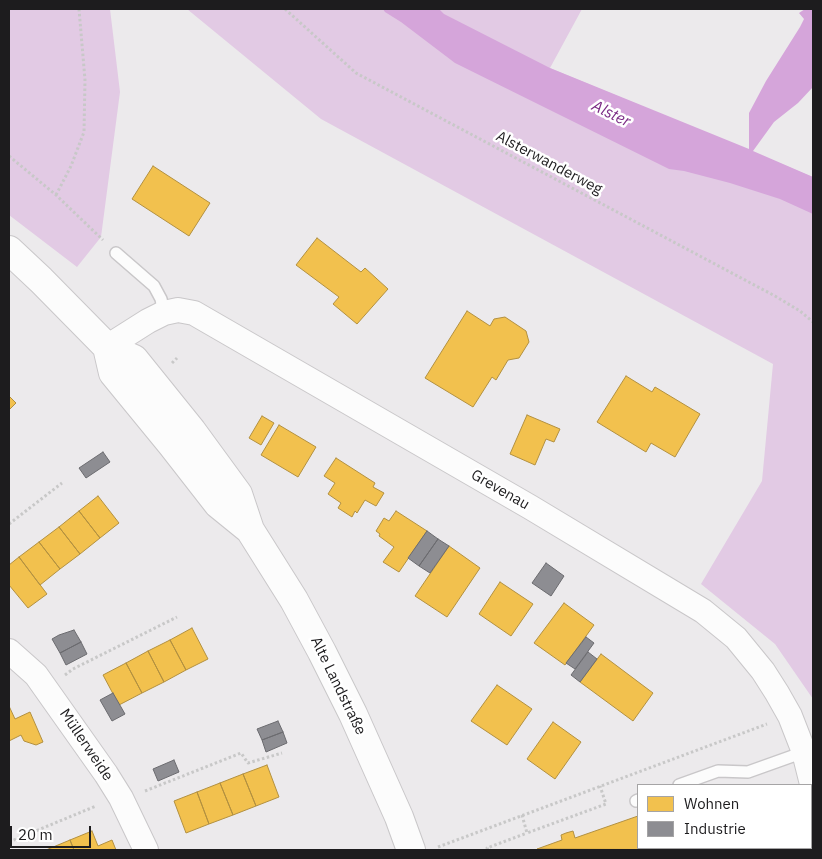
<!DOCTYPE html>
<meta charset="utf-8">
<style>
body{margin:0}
#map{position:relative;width:822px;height:859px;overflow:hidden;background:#eceaec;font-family:"IBM Plex Sans",sans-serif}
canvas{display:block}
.frame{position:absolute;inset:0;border:10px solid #1d1c1e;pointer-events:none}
.legend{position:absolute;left:637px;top:784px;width:175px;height:65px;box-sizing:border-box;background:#fff;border:1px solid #a5a4a5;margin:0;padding:6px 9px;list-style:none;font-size:15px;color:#1d1c1e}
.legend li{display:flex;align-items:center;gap:10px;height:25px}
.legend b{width:25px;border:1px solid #a5a4a5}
.scale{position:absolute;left:10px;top:826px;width:81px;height:22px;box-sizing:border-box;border:2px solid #1d1c1e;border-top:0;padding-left:6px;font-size:15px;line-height:18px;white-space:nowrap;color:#1d1c1e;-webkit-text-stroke:4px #fff;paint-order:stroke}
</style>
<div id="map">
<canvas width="822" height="859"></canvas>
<div class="frame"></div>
<ul class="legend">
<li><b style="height:14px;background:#f2c14e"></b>Wohnen</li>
<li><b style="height:14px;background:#8d8d92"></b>Industrie</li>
</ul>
<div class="scale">20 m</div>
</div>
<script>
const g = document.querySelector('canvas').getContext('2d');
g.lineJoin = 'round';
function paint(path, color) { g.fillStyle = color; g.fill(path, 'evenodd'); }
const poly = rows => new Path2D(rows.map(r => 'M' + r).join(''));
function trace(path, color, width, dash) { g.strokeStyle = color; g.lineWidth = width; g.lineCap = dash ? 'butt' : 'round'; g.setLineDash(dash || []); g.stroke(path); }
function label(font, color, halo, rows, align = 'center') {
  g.font = font + ' "IBM Plex Sans",sans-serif'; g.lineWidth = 5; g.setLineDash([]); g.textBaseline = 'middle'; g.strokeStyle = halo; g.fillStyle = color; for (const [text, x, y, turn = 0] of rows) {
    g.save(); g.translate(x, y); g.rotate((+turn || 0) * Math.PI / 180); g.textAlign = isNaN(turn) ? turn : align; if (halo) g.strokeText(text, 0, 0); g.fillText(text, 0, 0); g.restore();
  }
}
const green = poly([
 [9,9,110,9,120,92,101,237,77,267,9,215],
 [187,9,582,9,550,68,813,177,813,699,775,644,701,584,762,481,773,364,321,119]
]);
const water = poly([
 [383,9,439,9,444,14,550,68,749,149,749,113,766,81,800,27,804,19,799,13,805,9,813,9,813,87,798,103,774,122,753,151,813,177,813,214,780,199,730,183,684,171,669,169,455,63,401,22,385,12]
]);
const homes = poly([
 [153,166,210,203,189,236,132,199,153,166],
 [317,238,361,272,365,268,388,289,357,324,333,304,339,297,296,265,317,238],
 [467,311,490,326,494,319,505,317,526,331,529,342,519,358,508,360,496,380,492,377,473,407,425,378,467,311],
 [626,376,652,392,655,387,700,414,675,457,651,443,646,452,597,422,626,376],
 [9,396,16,403,9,410,9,396],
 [527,415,560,429,554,442,546,439,535,465,510,454,527,415],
 [262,416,274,423,261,445,249,438,262,416],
 [279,425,316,447,298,477,261,455,279,425],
 [336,458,375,483,373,487,384,493,376,506,365,500,357,513,355,511,352,517,338,508,341,503,328,494,335,483,324,476,336,458],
 [98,496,119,523,100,538,79,511,98,496],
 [79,511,100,538,80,554,59,527,79,511],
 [396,511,427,531,399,572,383,562,394,547,379,536,380,534,376,531,384,518,389,521,396,511],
 [59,527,80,554,60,569,39,542,59,527],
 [39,542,60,569,40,585,19,557,39,542],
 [449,546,480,568,447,617,415,596,449,546],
 [19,557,47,594,28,608,9,585,9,565,19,557],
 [500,582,533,604,511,636,479,614,500,582],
 [564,603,594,625,565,665,534,643,564,603],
 [192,628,208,659,186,670,170,640,192,628],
 [170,640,186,670,164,682,148,651,170,640],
 [148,651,164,682,142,693,126,663,148,651],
 [601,654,653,693,633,721,580,682,601,654],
 [126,663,142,693,119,705,103,675,126,663],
 [497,685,532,709,507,745,471,721,497,685],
 [9,706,15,719,30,712,43,742,36,745,24,741,21,735,9,741,9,706],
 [553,722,581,742,555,779,527,759,553,722],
 [267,765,279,797,256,806,243,774,267,765],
 [243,774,256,806,233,815,220,783,243,774],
 [220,783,233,815,209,824,197,792,220,783],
 [197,792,209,824,186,833,174,801,197,792],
 [638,816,638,848,752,848,754,850,537,849,562,840,561,835,566,833,573,831,575,838,638,816],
 [92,831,98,846,112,840,116,850,74,850,70,840,92,831],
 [70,840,74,850,46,850,70,840]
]);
const industry = poly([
 [103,452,110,462,86,478,79,468,103,452],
 [427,531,438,539,419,566,408,558,427,531],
 [438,539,449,546,430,573,419,566,438,539],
 [546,563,564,576,551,596,532,583,546,563],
 [74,630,81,642,60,653,52,639,59,635,74,630],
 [586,637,594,643,575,669,566,663,586,637],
 [81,642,87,654,66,665,60,653,81,642],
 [588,652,597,659,580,682,571,675,588,652],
 [113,693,125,714,112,721,100,700,113,693],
 [278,721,283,732,262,740,257,729,278,721],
 [283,732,287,743,266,752,262,740,283,732],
 [174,760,179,772,158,781,153,769,174,760]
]);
const path = poly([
 [285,9,356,73,775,296,800,311,813,322],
 [9,156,56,195,103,240],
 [56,195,71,166,84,132,85,80,79,9],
 [172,363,177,358],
 [9,524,62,483],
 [65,675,73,669,177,617],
 [145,791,241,753,248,763,282,753],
 [522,815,527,833,606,804,600,786],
 [9,842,96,806],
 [438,847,767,724],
 [488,850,487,848,527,833]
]);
const service = poly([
 [116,253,154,286,161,299,164,313],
 [679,785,718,771,748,772,804,752],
 [636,801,638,800]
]);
const minor = poly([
 [107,347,148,321,164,313,178,310,194,313,530,507,703,611,736,638,763,671,777,693,790,716,804,752,813,788],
 [9,651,36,675,106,774,121,798,146,850]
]);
const secondary = poly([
 [9,250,41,280,107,347,134,359,192,431,238,494,250,530,294,600,322,652,353,714,399,817,411,850],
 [107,347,113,373,172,445,218,504,250,530]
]);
const streetNames = [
 ["Alsterwanderweg",549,163,28],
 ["Grevenau",500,490,30],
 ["Alte Landstraße",338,686,64],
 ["Müllerweide",86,745,56]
];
const waterNames = [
 ["Alster",611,114,26]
];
paint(green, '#e2cae4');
paint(water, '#d5a5da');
paint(homes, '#f2c14e');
trace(homes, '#b29040', 1);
paint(industry, '#8d8d92');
trace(industry, '#6b6b6f', 1);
trace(service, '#c9c7c9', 14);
trace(minor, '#c9c7c9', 26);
trace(secondary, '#c9c7c9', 30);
trace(path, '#c8c8c8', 3, [2.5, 2.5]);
trace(service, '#fcfcfc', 11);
trace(minor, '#fcfcfc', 24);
trace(secondary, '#fcfcfc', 28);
label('15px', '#1d1c1e', '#fff', streetNames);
label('italic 16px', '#7b2b85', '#fff', waterNames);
</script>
